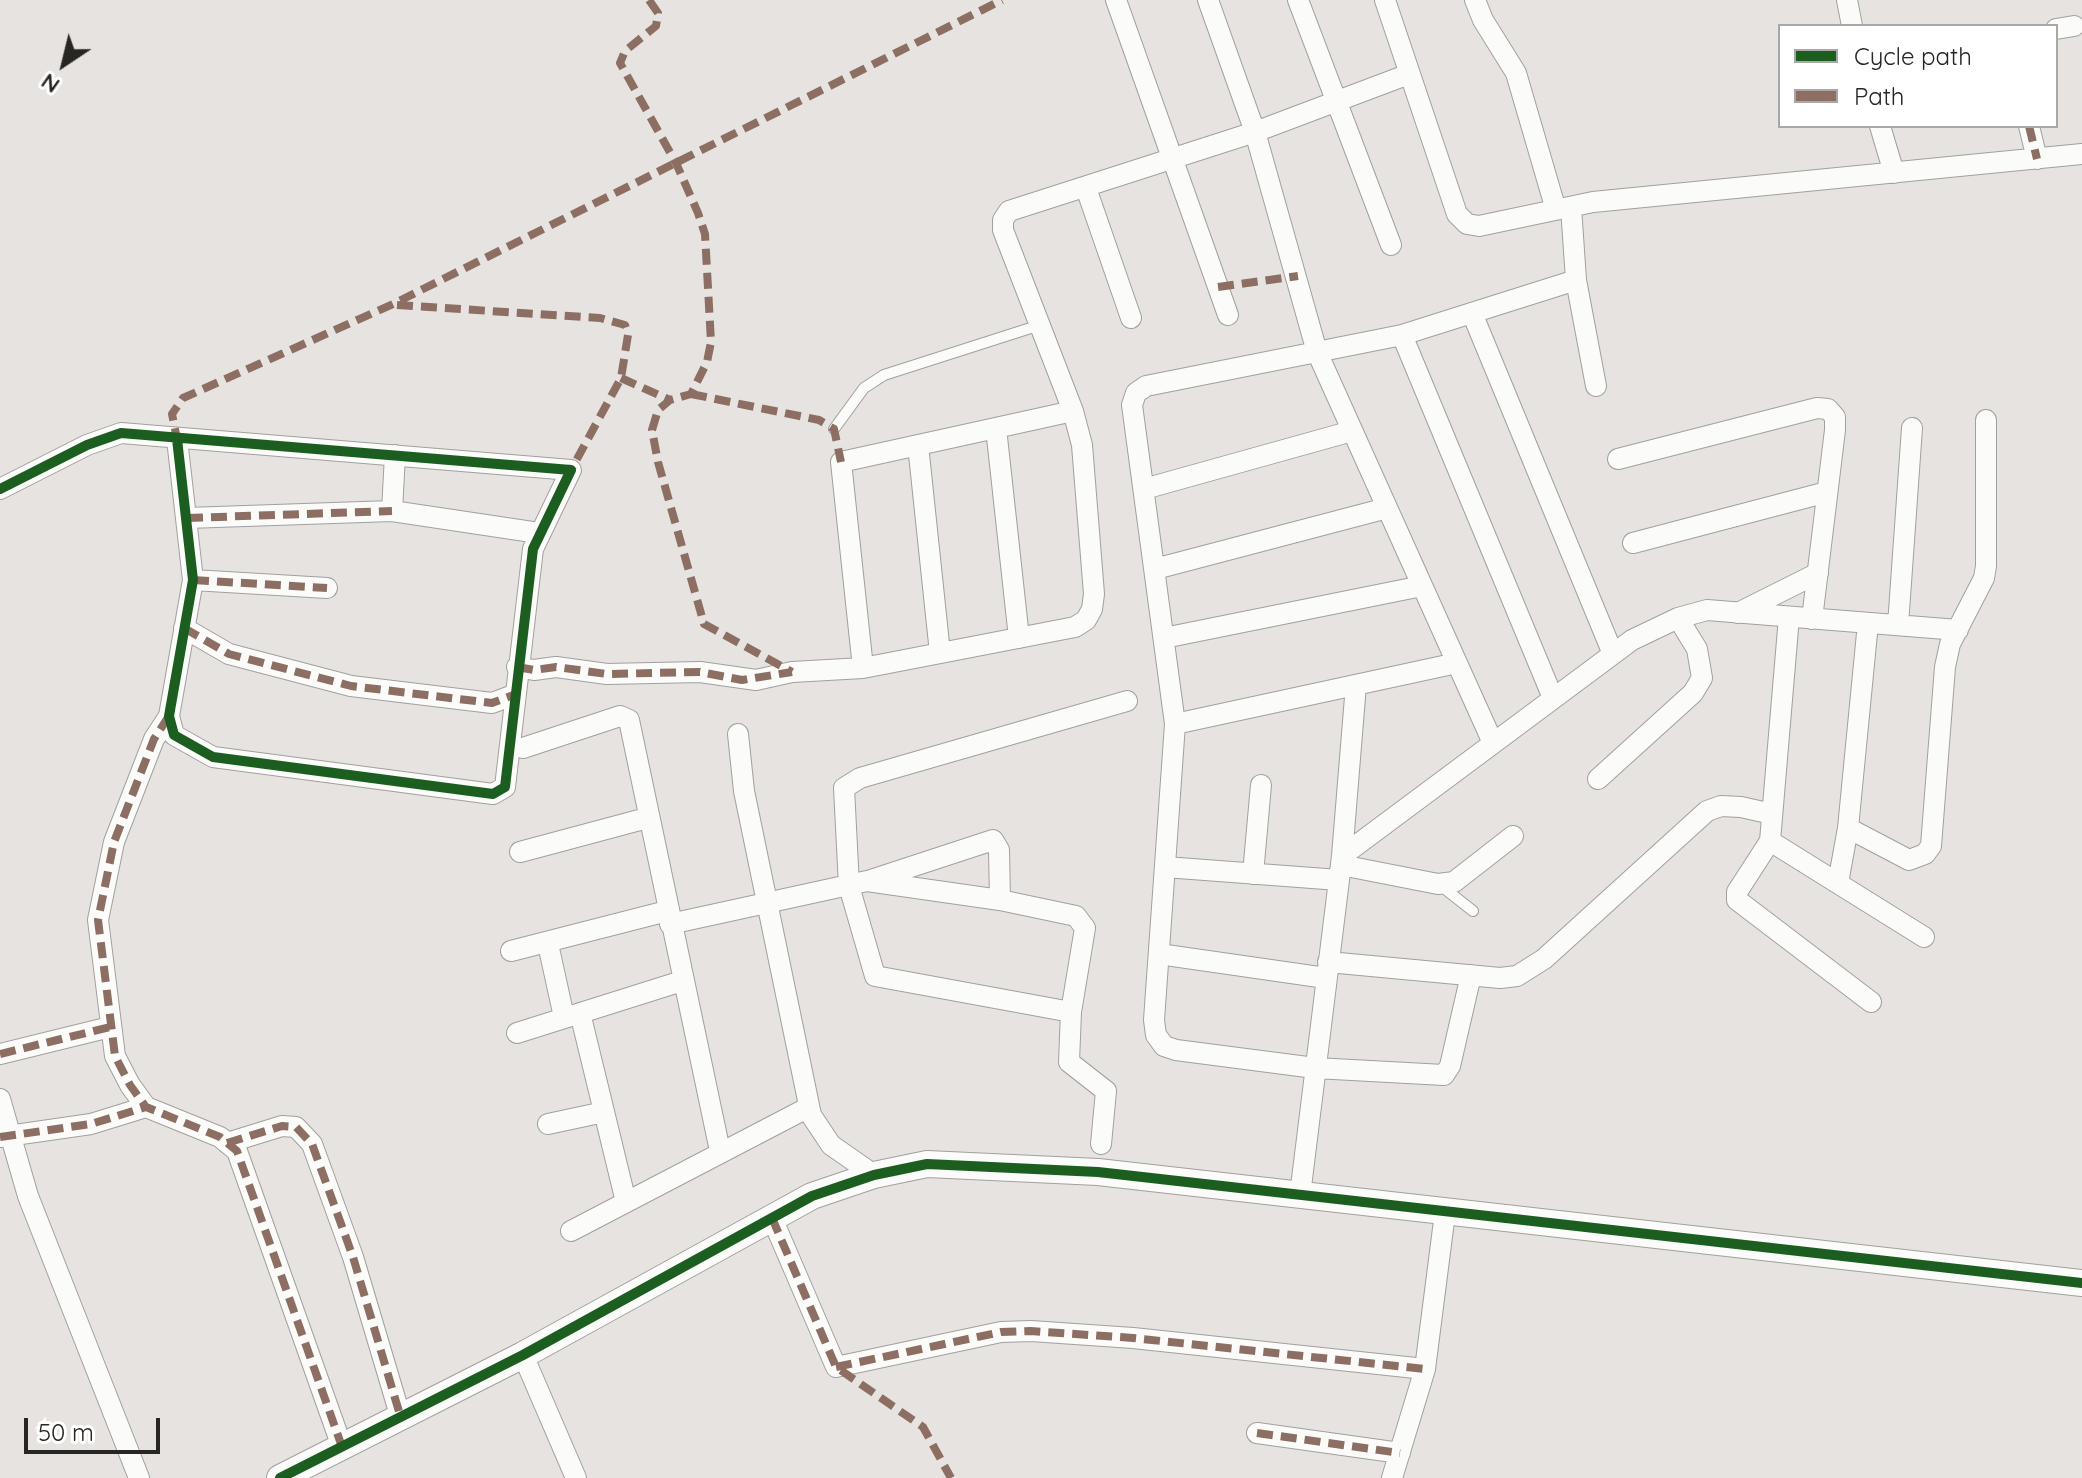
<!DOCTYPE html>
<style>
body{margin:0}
#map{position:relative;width:2082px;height:1478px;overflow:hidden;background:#e6e3e0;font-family:Quicksand,sans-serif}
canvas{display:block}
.legend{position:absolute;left:1778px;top:24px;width:280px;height:104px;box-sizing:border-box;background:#fff;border:2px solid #a9a8a7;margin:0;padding:10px 14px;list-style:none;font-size:24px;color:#272623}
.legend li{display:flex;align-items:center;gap:16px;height:40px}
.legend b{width:40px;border:2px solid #a9a8a7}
.north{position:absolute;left:24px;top:24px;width:80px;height:80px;-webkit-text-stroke:6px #fff;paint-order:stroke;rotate:215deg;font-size:22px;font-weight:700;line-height:32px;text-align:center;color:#272623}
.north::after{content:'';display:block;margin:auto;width:28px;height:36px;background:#272623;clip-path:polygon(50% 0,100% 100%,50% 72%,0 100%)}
.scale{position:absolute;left:24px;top:1418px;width:136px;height:36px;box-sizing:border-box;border:4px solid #272623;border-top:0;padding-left:10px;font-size:24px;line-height:28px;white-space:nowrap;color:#272623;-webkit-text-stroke:6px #fff;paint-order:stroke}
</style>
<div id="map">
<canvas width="2082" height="1478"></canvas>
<ul class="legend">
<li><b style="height:10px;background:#1b5e20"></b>Cycle path</li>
<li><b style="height:10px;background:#8d6e63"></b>Path</li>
</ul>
<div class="north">N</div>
<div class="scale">50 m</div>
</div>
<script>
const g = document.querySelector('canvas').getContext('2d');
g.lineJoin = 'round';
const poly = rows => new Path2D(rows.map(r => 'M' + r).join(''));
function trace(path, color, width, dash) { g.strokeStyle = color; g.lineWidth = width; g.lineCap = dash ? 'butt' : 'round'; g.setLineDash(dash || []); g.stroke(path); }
const service = poly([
 [834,429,864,388,884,375,1040,325],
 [1440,885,1473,911]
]);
const minor = poly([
 [1116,0,1228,315],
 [1208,0,1255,132,1317,352,1493,743],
 [1298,0,1391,245],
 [1385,0,1457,214,1467,224,1479,226,1593,202,2082,154],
 [1475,0,1483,20,1516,73,1556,210],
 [1847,0,1852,26],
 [2056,29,2074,26],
 [1880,126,1894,173],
 [2029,126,2037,159],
 [1086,188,1131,318],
 [1571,207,1576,280,1596,386],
 [1472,313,1613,654],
 [1402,335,1553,698],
 [996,428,1019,638],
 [918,445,940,653],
 [395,455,392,511,539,533],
 [1618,459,1817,408,1828,409,1835,417,1835,430,1812,619],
 [0,489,87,445,121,433,571,470,533,549,505,787,493,794,213,757,174,735,169,716,193,580,177,439],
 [1144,489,1352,431],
 [187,518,392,511],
 [1633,543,1827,492],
 [1155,569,1387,508],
 [193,580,327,588],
 [1738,613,1818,573],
 [1789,617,1770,841,1737,892,1737,900,1871,1002],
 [1898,625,1912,428],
 [184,628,229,654,351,686,492,703,516,694],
 [1164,638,1422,586],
 [517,667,534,670,556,667,607,674,700,672,756,680,792,672,863,668,1075,627,1086,620,1092,609,1094,594,1082,445,1073,411,1003,230,1003,220,1009,211,1255,132,1409,74],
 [863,668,841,462,1073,411],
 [169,716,154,739,114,842,98,920,115,1056,130,1085,146,1107,220,1137,237,1151,341,1444],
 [1175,724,1457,663],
 [738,734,744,791,811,1115,831,1145,874,1175],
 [523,748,620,716,629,720,720,1151],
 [1598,779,1693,693,1702,678,1697,649,1678,618],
 [1848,828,1909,860,1925,854,1931,846,1945,667,1950,644,1984,578,1986,566,1986,420],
 [1770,841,1924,937],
 [520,852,647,818],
 [1342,856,1632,640,1678,618,1707,610,1958,630],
 [1341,865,1438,884,1454,882,1513,836],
 [1165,867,1339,880],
 [1253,874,1261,785],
 [871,880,993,840,999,850,1000,900],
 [1838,883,1848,828,1868,623],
 [670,924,867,881,1000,900,1076,916,1085,928,1071,1012,1069,1062,1106,1091,1101,1144],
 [548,944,564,1017],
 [511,951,667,911],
 [1159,954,1326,978],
 [1328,962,1500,978,1517,976,1544,959,1707,811,1721,806,1741,807,1772,814],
 [1471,975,1450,1066,1444,1075,1315,1068,1176,1050,1164,1046,1156,1035,1154,1020,1175,724,1132,405,1136,393,1146,386,1402,335,1576,280],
 [1071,1012,875,976,849,886,844,788,860,778,1127,701],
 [580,1013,626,1202],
 [517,1033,682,981],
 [0,1054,110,1027],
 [0,1099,28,1196,139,1478],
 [548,1124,604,1112],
 [0,1137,91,1124,146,1107],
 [227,1143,282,1126,296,1127,312,1144,353,1257,400,1415],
 [1300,1195,1342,856,1356,685],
 [772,1218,836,1367,1001,1332,1031,1331,1133,1338,1425,1369],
 [571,1231,809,1107],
 [523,1355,576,1478],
 [1257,1433,1400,1453],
 [1392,1478,1425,1369,1445,1213]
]);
const tertiary = poly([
 [280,1478,523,1355,812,1196,874,1175,927,1164,1098,1172,2082,1283]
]);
const quiet = poly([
 [649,0,658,13,656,26,625,51,620,63,676,163,698,213,705,234,711,342,707,362,691,394,670,400,658,410,652,430,658,462,704,624,792,672],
 [2029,126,2037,159],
 [1218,287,1298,276],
 [397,305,600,318,625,325,628,335,621,378,571,470],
 [621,378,670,400],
 [691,394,819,420,834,429,841,462],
 [178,444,172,414,183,398,393,304,1002,0],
 [187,518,392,511],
 [193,580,327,588],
 [184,628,229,654,351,686,492,703,516,694,516,700],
 [517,667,534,670,556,667,607,674,700,672,742,680,792,672],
 [169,716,154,739,114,842,98,920,115,1056,130,1085,146,1107,220,1137,237,1151,341,1444],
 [0,1054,110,1027],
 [0,1137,91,1124,146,1107],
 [227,1143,282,1126,296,1127,312,1144,353,1257,400,1415],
 [772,1218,836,1367,923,1427,951,1478],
 [836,1367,1001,1332,1031,1331,1133,1338,1425,1369],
 [1257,1433,1400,1453]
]);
const cycleway = poly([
 [0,489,87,445,121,433,571,470,533,549,505,787,493,794,213,757,174,735,169,716,193,580,177,439],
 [280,1478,523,1355,812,1196,874,1175,927,1164,1098,1172,2082,1283]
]);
trace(service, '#a2a09e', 12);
trace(minor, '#a2a09e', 22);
trace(tertiary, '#a2a09e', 28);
trace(service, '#fbfbfa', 10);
trace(minor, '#fbfbfa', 20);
trace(tertiary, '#fbfbfa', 26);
trace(quiet, '#8d6e63', 8, [16, 8]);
trace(cycleway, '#1b5e20', 10);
</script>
